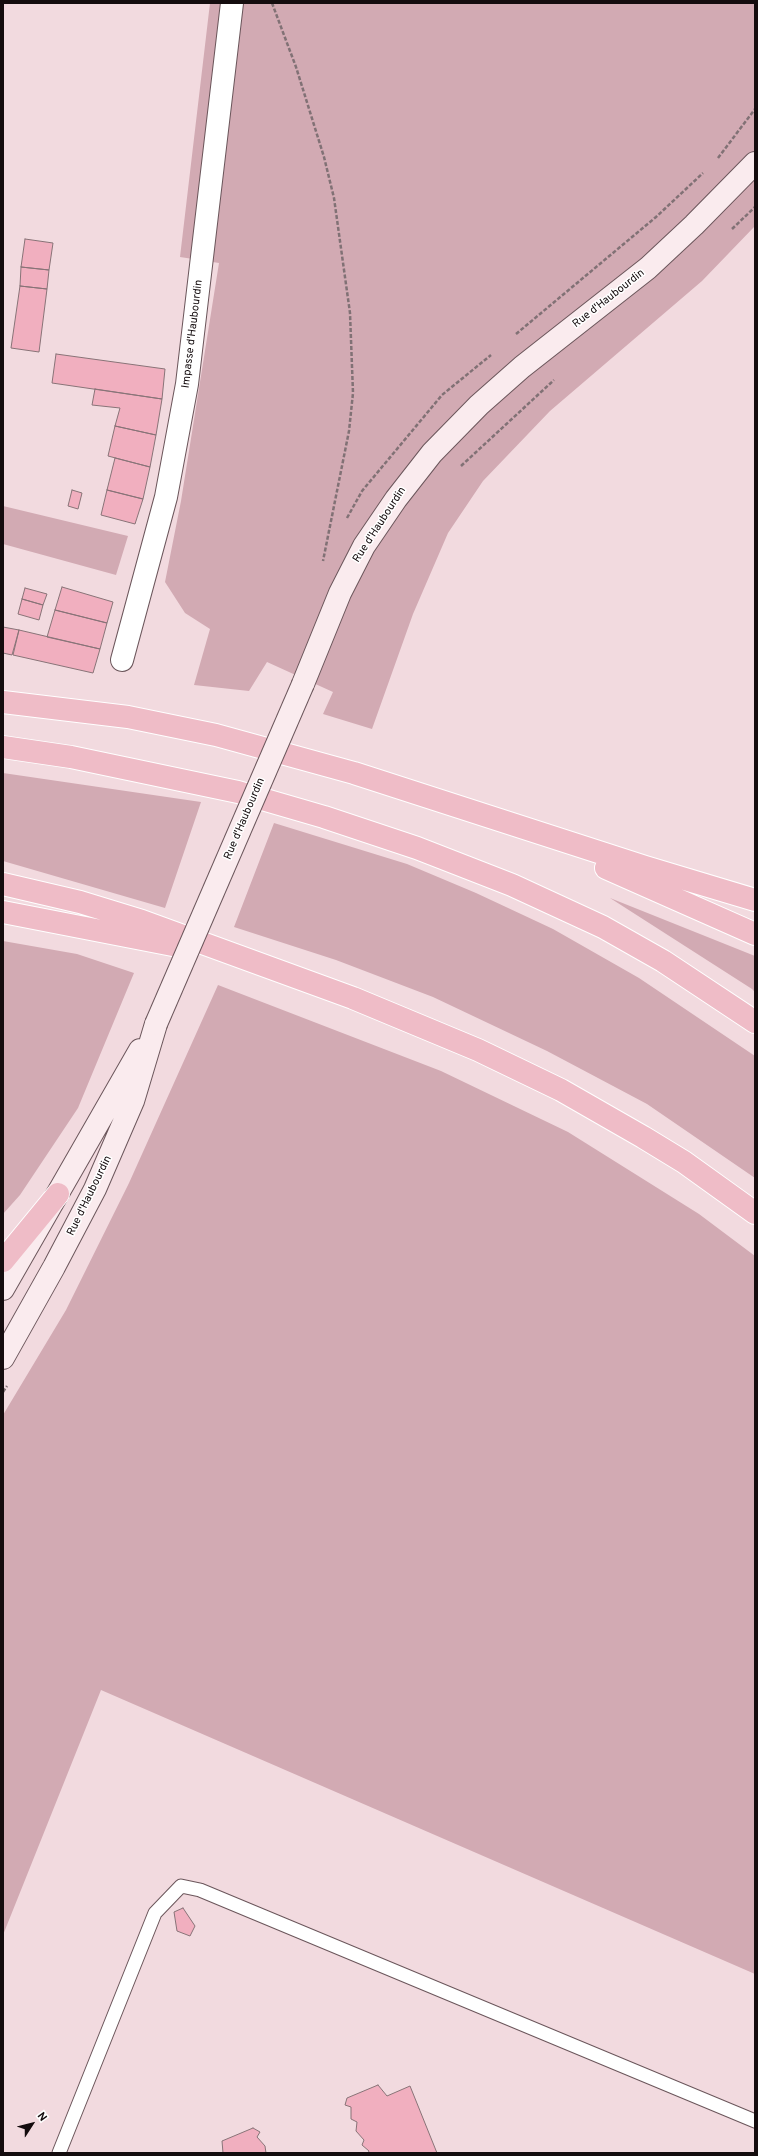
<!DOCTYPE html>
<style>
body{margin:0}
#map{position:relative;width:758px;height:2156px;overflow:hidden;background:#f2dadf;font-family:Overpass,sans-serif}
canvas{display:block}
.frame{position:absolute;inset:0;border:4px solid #140c0e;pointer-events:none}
.north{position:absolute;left:12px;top:2104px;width:40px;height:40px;-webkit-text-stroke:3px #fff;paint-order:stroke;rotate:54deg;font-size:11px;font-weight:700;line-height:16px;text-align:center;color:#140c0e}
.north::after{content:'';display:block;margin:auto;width:14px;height:18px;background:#140c0e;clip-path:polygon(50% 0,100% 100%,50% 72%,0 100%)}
</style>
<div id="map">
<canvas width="758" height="2156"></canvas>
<div class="frame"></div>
<div class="north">N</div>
</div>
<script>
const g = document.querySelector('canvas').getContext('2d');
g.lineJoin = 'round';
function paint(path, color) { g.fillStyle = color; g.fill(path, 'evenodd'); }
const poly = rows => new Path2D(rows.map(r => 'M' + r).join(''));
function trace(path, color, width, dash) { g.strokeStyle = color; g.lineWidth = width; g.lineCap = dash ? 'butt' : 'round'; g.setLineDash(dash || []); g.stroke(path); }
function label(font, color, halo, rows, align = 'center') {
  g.font = font + ' Overpass,sans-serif'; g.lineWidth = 3; g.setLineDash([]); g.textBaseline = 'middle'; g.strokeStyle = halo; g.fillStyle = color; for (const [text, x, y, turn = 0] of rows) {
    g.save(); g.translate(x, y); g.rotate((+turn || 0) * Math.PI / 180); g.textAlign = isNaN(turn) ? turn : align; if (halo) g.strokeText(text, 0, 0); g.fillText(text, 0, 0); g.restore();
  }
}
const green = poly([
 [210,3,755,3,755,226,702,281,550,411,483,481,448,533,413,614,372,729,323,714,333,692,267,662,249,691,194,685,210,629,185,613,165,582,181,501,219,263,180,257],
 [3,506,128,536,116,575,3,544],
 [3,773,201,802,165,908,3,861],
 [274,823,407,864,476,893,553,929,639,978,755,1056,755,1178,647,1104,547,1051,433,997,336,960,234,927],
 [610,898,755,956,755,992,752,989],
 [3,941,77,954,134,973,78,1108,20,1195,3,1214],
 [218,985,441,1071,568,1132,699,1214,755,1256,755,1974,101,1690,3,1935,3,1415,66,1310,129,1183]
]);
const building = poly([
 [25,239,53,243,49,270,21,267,25,239],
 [21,267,49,270,47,289,20,286,21,267],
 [20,286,47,289,39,352,11,348,20,286],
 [56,354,165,369,162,399,52,383,56,354],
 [95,389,162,399,156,435,115,426,120,408,92,405,95,389],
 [115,426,156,435,150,467,108,456,115,426],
 [115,458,150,467,143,499,107,490,115,458],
 [72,490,82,493,78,509,68,506,72,490],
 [107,490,143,499,135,524,101,515,107,490],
 [62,587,113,602,107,623,55,610,62,587],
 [25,588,47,594,43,605,22,599,25,588],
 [22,599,43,605,39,620,18,614,22,599],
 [55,610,107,623,100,649,47,637,55,610],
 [3,627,19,630,12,655,3,653,3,627],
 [19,630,100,649,93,673,13,655,19,630],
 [183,1908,195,1926,190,1936,177,1931,174,1912,183,1908],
 [378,2085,387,2096,410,2086,437,2153,368,2153,369,2151,362,2145,364,2140,356,2131,357,2122,351,2119,351,2107,345,2105,347,2098,378,2085],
 [253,2128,260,2132,257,2137,265,2146,266,2153,223,2153,222,2141,253,2128]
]);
const path = poly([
 [272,3,296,67,324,157,334,198,350,313,353,393,349,431,323,561],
 [718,158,755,109],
 [732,229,755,207],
 [516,334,656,217,703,173],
 [461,466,554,380],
 [347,518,362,491,442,395,491,355],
 [3,1392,7,1386]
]);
const lane = poly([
 [59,2153,155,1913,181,1886,200,1890,755,2121]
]);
const street = poly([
 [122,660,166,497,187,384,232,3]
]);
const secondary = poly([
 [303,684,340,593,364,546,396,499,432,453,479,405,522,367,648,268,694,225,755,163],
 [3,1289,140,1050],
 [3,1358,54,1267,95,1189,133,1101,156,1024]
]);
const highway = poly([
 [3,702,128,717,216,735,354,773,645,867,755,900],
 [3,747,71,757,238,792,324,817,417,848,512,885,603,927,663,961,755,1022],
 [606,868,755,934],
 [3,884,80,902,142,921,353,998,478,1050,561,1090,643,1137,684,1162,755,1213],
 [3,912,183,947],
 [3,1261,58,1194]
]);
const secondaryBridge = poly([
 [156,1024,303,684]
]);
const streetNames = [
 ["Rue d'Haubourdin",609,299,-38],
 ["Impasse d'Haubourdin",193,334,-83],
 ["Rue d'Haubourdin",380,525,-57],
 ["Rue d'Haubourdin",245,819,-67],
 ["Rue d'Haubourdin",90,1196,-64]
];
paint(green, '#d2aab3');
paint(building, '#f1afbf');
trace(building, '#887377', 1);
trace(lane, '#6b565b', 15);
trace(street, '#6b565b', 24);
trace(secondary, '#6b565b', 24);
trace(highway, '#fff', 24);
trace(path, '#817175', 2.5, [4, 2]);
trace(lane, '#fff', 13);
trace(street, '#fff', 22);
trace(secondary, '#faebee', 22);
trace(highway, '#efbcc7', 22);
trace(secondaryBridge, '#6b565b', 24, []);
trace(secondaryBridge, '#faebee', 22);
label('11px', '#140c0e', '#fff', streetNames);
</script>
